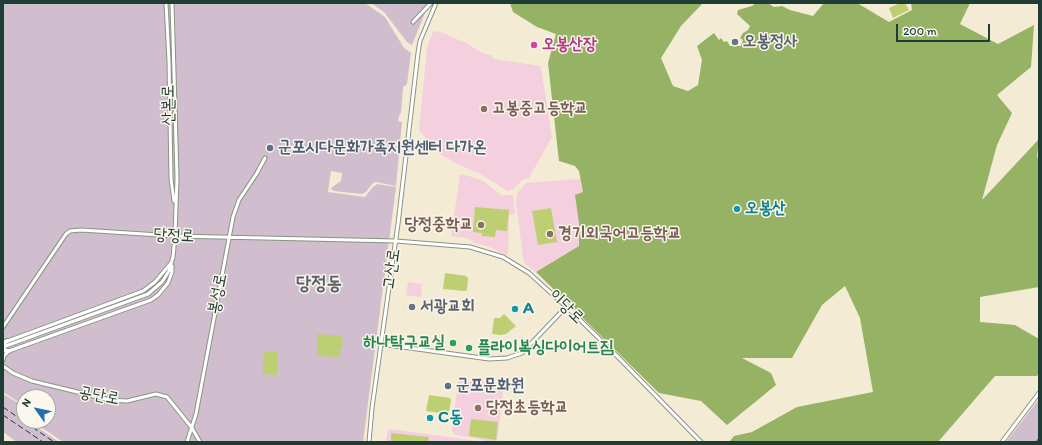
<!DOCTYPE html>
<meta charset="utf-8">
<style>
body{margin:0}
#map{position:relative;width:1042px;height:445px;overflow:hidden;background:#f4ebd4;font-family:Itim,sans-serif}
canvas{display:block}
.frame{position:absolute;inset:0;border:4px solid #1f3d34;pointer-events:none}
.north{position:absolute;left:16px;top:389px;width:40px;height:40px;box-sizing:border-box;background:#fbf7ec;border:1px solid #a3ada2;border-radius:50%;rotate:303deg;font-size:11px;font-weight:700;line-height:16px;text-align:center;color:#1f3d34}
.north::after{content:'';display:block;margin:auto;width:14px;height:18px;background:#1f6fb2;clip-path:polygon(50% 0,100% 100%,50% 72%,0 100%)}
.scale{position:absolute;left:896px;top:24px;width:94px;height:18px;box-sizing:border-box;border:2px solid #1f3d34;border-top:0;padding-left:5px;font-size:12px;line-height:14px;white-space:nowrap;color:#1f3d34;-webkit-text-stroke:3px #fbf7ec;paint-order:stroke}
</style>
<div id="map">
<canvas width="1042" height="445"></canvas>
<div class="frame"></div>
<div class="north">N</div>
<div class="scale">200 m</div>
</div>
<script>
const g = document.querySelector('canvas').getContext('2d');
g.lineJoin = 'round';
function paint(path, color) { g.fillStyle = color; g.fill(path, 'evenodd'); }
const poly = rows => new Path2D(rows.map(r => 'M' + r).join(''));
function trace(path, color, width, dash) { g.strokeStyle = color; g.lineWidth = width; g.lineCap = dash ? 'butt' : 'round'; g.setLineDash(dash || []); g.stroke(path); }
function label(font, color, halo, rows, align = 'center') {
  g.font = font + ' Itim,"Poor Story",sans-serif'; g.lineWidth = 3; g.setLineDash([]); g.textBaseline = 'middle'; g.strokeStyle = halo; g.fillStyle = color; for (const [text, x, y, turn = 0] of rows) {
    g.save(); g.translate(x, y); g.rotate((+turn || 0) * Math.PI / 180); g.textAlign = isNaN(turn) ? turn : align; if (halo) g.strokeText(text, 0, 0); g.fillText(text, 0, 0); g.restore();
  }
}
const built = poly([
 [438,31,466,43,482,53,491,55,494,59,540,66,541,68,552,137,529,178,523,179,514,189,508,191,480,174,455,163,437,152,419,130,427,48,433,32],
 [460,174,476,178,486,183,501,195,513,195,515,214,509,215,508,256,490,247,474,243,468,238,451,236],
 [580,179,583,192,579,223,579,246,536,272,524,263,516,203,517,193,526,183],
 [408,282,422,284,421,297,406,295],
 [461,381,504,384,504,385,497,442,487,442,479,439,455,435,452,431,458,382],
 [390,429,478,441,481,442,386,442,387,431]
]);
const industrial = poly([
 [3,3,365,3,385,17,404,48,411,53,407,84,403,87,401,113,399,116,398,121,402,122,396,186,376,182,373,183,366,192,362,194,334,191,331,189,331,188,341,181,342,173,331,171,328,192,365,197,372,188,377,184,396,187,363,442,63,442,32,421,48,421,48,397,24,397,24,405,3,392],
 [371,3,429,3,412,45,407,42,384,12],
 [3,394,22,405,19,414,24,418,24,421,28,421,59,442,17,442,3,432],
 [1039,399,1039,442,1006,442]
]);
const green = poly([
 [900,3,905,3,909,10,893,18,889,8],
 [475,207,509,210,507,231,496,230,495,237,482,236,482,233,473,232],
 [551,208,557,242,538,245,532,211],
 [445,273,466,276,468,278,467,290,465,291,443,289],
 [504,314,516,326,506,334,501,335,492,334,494,318,500,318],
 [317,334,342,336,343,346,340,349,340,357,317,356],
 [264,352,278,352,277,375,263,374],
 [429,395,450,398,451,400,449,412,448,414,426,411],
 [471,419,498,422,496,440,469,436],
 [391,433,429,437,428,442,391,442]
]);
const forest = poly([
 [510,3,703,3,681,26,661,58,673,86,688,91,698,85,702,60,697,46,714,33,719,40,721,38,724,42,727,41,730,46,741,46,743,40,740,38,743,33,748,30,750,26,737,14,738,10,752,6,756,3,768,3,774,7,782,6,790,10,813,16,824,3,857,3,889,22,912,10,911,3,970,3,960,24,998,44,1034,25,1031,67,997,95,1012,113,997,145,982,200,1039,139,1037,157,1039,158,1039,287,980,297,980,322,1015,325,1039,339,1039,373,1037,376,995,376,938,442,729,442,734,436,752,432,797,407,873,392,860,318,845,286,822,305,792,358,742,358,771,373,776,385,727,425,701,401,659,393,536,272,579,246,579,223,575,195,583,192,579,171,575,166,559,161,548,63,556,34,537,27,513,12]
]);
const minor = poly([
 [166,3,169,61,171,179,174,201],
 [413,22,431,3],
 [3,327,66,234,70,231,81,230,175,236,396,241,470,247,503,257,529,273,572,312,616,355,701,442],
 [5,342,143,291,155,282,171,263],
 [381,344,489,359,507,358,522,353,566,307],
 [3,347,148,294,162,282,169,271,173,257,175,236,177,178,172,3],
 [3,360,4,356,9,351,151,300,158,295,168,283,172,272,172,266],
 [3,366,13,373,32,381,110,400,127,401,156,394,167,397,192,428,200,442],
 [187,442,196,414,233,217,239,200,257,173,265,158],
 [369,442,372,408,381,344,398,224,418,53,420,41,436,3],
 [1002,442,1039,393]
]);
const major = poly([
 [3,344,7,341],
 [3,348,6,351,9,351]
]);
const rail = poly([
 [3,407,54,442],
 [3,415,43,442],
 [1036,442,1039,438]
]);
const markers = [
 [735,42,4,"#6b7280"],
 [534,45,4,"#d1479c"],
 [484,109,4,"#8d6e63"],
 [270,148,4,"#5c6f8a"],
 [737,209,4,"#0f9aa8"],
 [481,225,4,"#8d6e63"],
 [550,234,4,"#8d6e63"],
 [412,307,4,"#6b7280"],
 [515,309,4,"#0f9aa8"],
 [453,343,4,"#2e9e5b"],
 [469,348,4,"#2e9e5b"],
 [448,386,4,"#5c6f8a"],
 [478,408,4,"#8d6e63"],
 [430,418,4,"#0f9aa8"]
];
const worshipNames = [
 ["오봉정사",743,42],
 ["서광교회",420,307]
];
const hotelNames = [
 ["오봉산장",542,45]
];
const streetNames = [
 ["산본로",169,105,-91],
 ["당정로",174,236,3],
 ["고산로",392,269,-82],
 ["봉성로",218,294,-79],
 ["이당로",566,307,44],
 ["공단로",99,396,11]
];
const educationNames = [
 ["고봉중고등학교",492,109],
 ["당정중학교",473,225,"right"],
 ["경기외국어고등학교",558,234],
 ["당정초등학교",486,408]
];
const serviceNames = [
 ["군포시다문화가족지원센터 다가온",278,148],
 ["군포문화원",456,386]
];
const cultureNames = [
 ["오봉산",745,209],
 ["A",523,309],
 ["C동",438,418]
];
const leisureNames = [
 ["하나탁구교실",445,343],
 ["플라이복싱다이어트짐",477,348,"left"]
];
const quarterNames = [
 ["당정동",319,284]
];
paint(built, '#f4cfdd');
paint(industrial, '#d0bdcd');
paint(green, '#bdcf72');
paint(forest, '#96b264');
trace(minor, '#8a9484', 5);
trace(major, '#8a9484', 6);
trace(minor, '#fff', 3);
trace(major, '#fff', 4);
trace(rail, '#1f3d34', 1, [6, 3]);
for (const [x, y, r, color] of markers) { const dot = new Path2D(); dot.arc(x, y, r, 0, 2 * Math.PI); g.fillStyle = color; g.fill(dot); trace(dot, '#fbf7ec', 1.5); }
label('bold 17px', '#5b616d', '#fbf7ec', worshipNames, 'left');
label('bold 17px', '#b23c85', '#fbf7ec', hotelNames, 'left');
label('17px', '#1f3d34', '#fbf7ec', streetNames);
label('bold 17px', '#785e54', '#fbf7ec', educationNames, 'left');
label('bold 17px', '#4e5e75', '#fbf7ec', serviceNames, 'left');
label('bold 17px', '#0d838f', '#fbf7ec', cultureNames, 'left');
label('bold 17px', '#27864d', '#fbf7ec', leisureNames, 'right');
label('bold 19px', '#59606a', '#fbf7ec', quarterNames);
</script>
